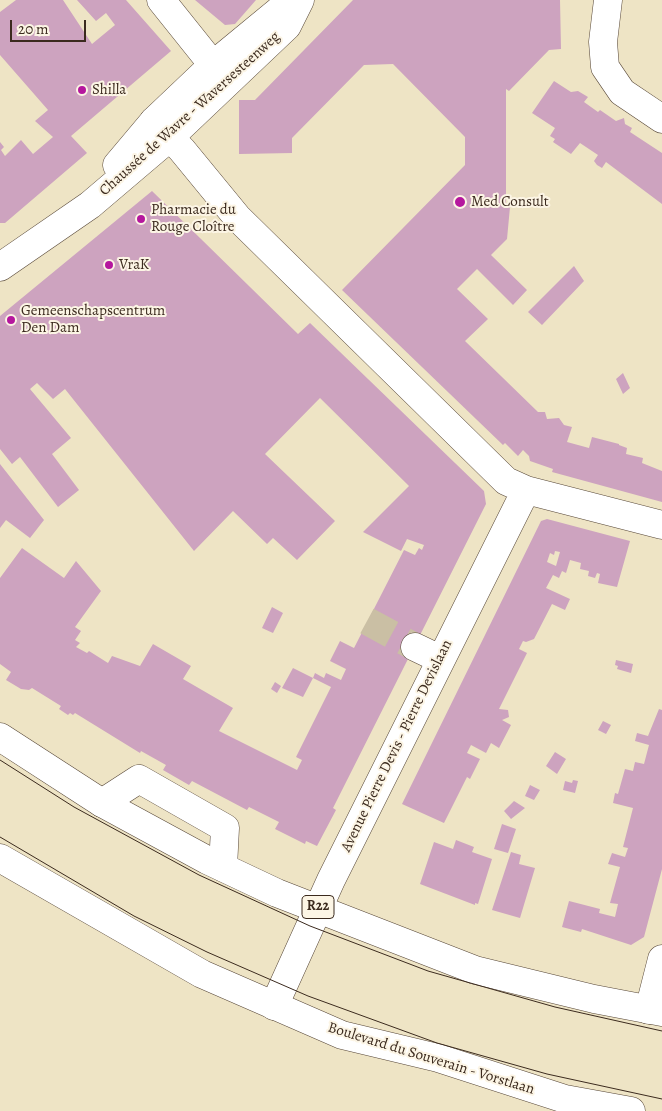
<!DOCTYPE html>
<meta charset="utf-8">
<style>
body{margin:0}
#map{position:relative;width:662px;height:1111px;overflow:hidden;background:#eee4c5;font-family:Alegreya,serif}
canvas{display:block}
.scale{position:absolute;left:10px;top:20px;width:76px;height:22px;box-sizing:border-box;border:2px solid #3b2a1e;border-top:0;padding-left:6px;font-size:15px;line-height:18px;white-space:nowrap;color:#3b2a1e;-webkit-text-stroke:4px #fcf5e5;paint-order:stroke}
</style>
<div id="map">
<canvas width="662" height="1111"></canvas>
<div class="scale">20 m</div>
</div>
<script>
const g = document.querySelector('canvas').getContext('2d');
g.lineJoin = 'round';
function paint(path, color) { g.fillStyle = color; g.fill(path, 'evenodd'); }
const poly = rows => new Path2D(rows.map(r => 'M' + r).join(''));
function trace(path, color, width, dash) { g.strokeStyle = color; g.lineWidth = width; g.lineCap = dash ? 'butt' : 'round'; g.setLineDash(dash || []); g.stroke(path); }
function label(font, color, halo, rows, align = 'center') {
  g.font = font + ' Alegreya,serif'; g.lineWidth = 4; g.setLineDash([]); g.textBaseline = 'middle'; g.strokeStyle = halo; g.fillStyle = color; for (const [text, x, y, turn = 0] of rows) {
    g.save(); g.translate(x, y); g.rotate((+turn || 0) * Math.PI / 180); g.textAlign = isNaN(turn) ? turn : align; if (halo) g.strokeText(text, 0, 0); g.fillText(text, 0, 0); g.restore();
  }
}
const building = poly([
 [16,0,63,0,92,44,115,25,106,13,96,21,77,0,126,0,171,51,71,136,87,153,5,223,0,223,0,142,4,147,1,150,5,156,21,140,33,154,53,137,35,121,48,110,0,55,0,12],
 [195,0,256,0,235,24,225,25],
 [353,0,560,0,561,49,549,50,509,91,506,89,506,203,510,207,507,239,491,255,527,290,513,305,477,269,457,289,488,319,465,341,538,412,545,412,547,419,559,418,564,425,572,427,567,442,589,448,592,437,619,444,619,445,627,448,626,454,643,458,642,463,662,471,662,502,552,472,553,469,530,461,529,456,523,450,518,456,505,443,503,445,342,290,465,165,465,137,393,64,364,65,292,138,292,153,239,154,239,100,255,100],
 [554,81,571,92,578,91,588,97,584,102,598,112,600,110,616,121,624,118,625,124,632,128,630,132,662,153,662,204,606,162,602,168,597,165,594,161,598,155,580,143,571,154,553,142,555,139,550,136,555,128,532,113],
 [152,191,298,334,310,323,484,491,486,504,333,808,336,810,317,846,306,841,305,844,275,829,279,822,249,807,247,810,192,781,189,785,163,770,166,765,141,751,140,753,75,713,73,715,70,713,68,715,59,709,61,706,32,688,29,690,21,689,6,680,11,672,0,664,0,578,22,548,64,578,76,561,101,591,75,627,81,631,75,640,80,643,76,647,87,653,89,651,108,663,112,656,140,666,153,644,191,666,183,679,233,708,219,731,297,770,302,760,296,757,331,687,313,678,315,673,324,678,326,673,341,680,346,669,330,661,340,641,354,648,404,550,415,555,419,548,422,550,424,545,407,539,401,551,363,532,409,486,320,398,265,454,335,521,297,560,273,538,267,544,233,511,194,551,65,389,53,399,37,383,30,389,71,438,52,454,79,490,58,507,20,457,12,464,0,449,0,316],
 [574,266,584,281,542,325,528,312],
 [623,373,630,388,623,394,616,379],
 [0,464,44,520,30,538,6,520,0,528],
 [547,519,630,541,617,587,598,583,600,574,597,573,595,578,588,576,589,571,580,569,581,563,570,560,566,573,562,571,559,578,553,575,546,588,570,599,565,610,552,604,534,639,526,642,523,641,519,649,527,653,499,709,508,710,509,717,502,720,511,725,499,748,491,743,486,753,471,745,467,753,480,759,470,779,467,777,444,823,402,804,541,521],
 [555,551,560,552,556,566,547,562,550,553,554,555],
 [272,607,283,613,273,633,262,628],
 [616,660,633,664,631,673,617,669,618,666,615,665],
 [293,668,313,678,303,697,282,688],
 [275,682,281,686,277,693,271,689],
 [659,709,662,710,662,869,644,937,631,945,582,929,581,932,562,927,569,901,600,909,599,913,615,917,618,904,610,903,620,867,608,864,612,853,625,857,628,848,623,847,633,808,613,803,615,793,618,794,625,769,633,771,635,762,644,764,649,745,635,741,637,733,648,736],
 [603,721,611,725,606,734,598,730],
 [555,752,566,759,557,774,546,766],
 [573,780,578,781,575,793,563,790,565,781,572,783],
 [530,785,540,790,534,800,525,796],
 [514,801,525,808,511,819,504,811],
 [502,824,516,829,508,853,494,849],
 [456,840,474,847,472,852,492,859,478,904,475,903,475,905,420,884,434,842,453,849],
 [511,852,521,855,519,864,535,868,520,918,492,910]
]);
const minorTunnel = poly([
 [367,621,415,647]
]);
const minor = poly([
 [161,0,213,65],
 [608,0,603,42,605,67,622,92,662,119],
 [154,121,182,150,237,217,506,481,526,490,662,525],
 [415,647,440,659],
 [102,803,139,779,225,828,223,867],
 [274,1006,331,880,526,490],
 [649,1010,662,959]
]);
const major = poly([
 [117,165,154,121,213,65,281,9],
 [0,267,90,205,170,137,287,26,300,0],
 [0,737,102,803,207,860,277,893,475,970,594,999,662,1012],
 [0,858,202,974,342,1035,438,1058,565,1099,631,1111]
]);
const tram = poly([
 [0,760,74,807,199,875,310,926,428,971,555,1007,662,1031],
 [0,837,134,916,207,952,308,996,437,1043,547,1074,662,1099]
]);
const markers = [
 [82,90,5,"#b5179e"],
 [460,202,6,"#b5179e"],
 [141,219,5,"#b5179e"],
 [109,265,5,"#b5179e"],
 [11,320,5,"#b5179e"]
];
const shields = [
 [318,907,32]
];
const shieldNames = [
 ["R22",318,907]
];
const poiNames = [
 ["Shilla",92,90],
 ["Med Consult",471,202],
 ["Pharmacie du",151,210],
 ["Rouge Cloître",151,227],
 ["VraK",119,265],
 ["Gemeenschapscentrum",21,311],
 ["Den Dam",21,328]
];
const streetNames = [
 ["Chaussée de Wavre - Waversesteenweg",190,114,-42],
 ["Avenue Pierre Devis - Pierre Devislaan",397,746,-64],
 ["Boulevard du Souverain - Vorstlaan",431,1059,17]
];
paint(building, '#cda3bf');
trace(minorTunnel, '#cabfa4', 28, [28, 14]);
trace(minor, '#564637', 29);
trace(major, '#564637', 29);
trace(minor, '#fff', 28);
trace(major, '#fff', 28);
trace(tram, '#3b2a1e', 1);
for (const [x, y, r, color] of markers) { const dot = new Path2D(); dot.arc(x, y, r, 0, 2 * Math.PI); g.fillStyle = color; g.fill(dot); trace(dot, '#fcf5e5', 2); }
for (const [x, y, w] of shields) { const box = new Path2D(); box.roundRect(x - w / 2, y - 11.5, w, 23, 4); g.fillStyle = '#fcf5e5'; g.fill(box); trace(box, '#3b2a1e', 1); }
label('bold 14px', '#3b2a1e', null, shieldNames);
label('15px', '#3b2a1e', '#fcf5e5', poiNames, 'left');
label('15px', '#3b2a1e', '#fcf5e5', streetNames);
</script>
